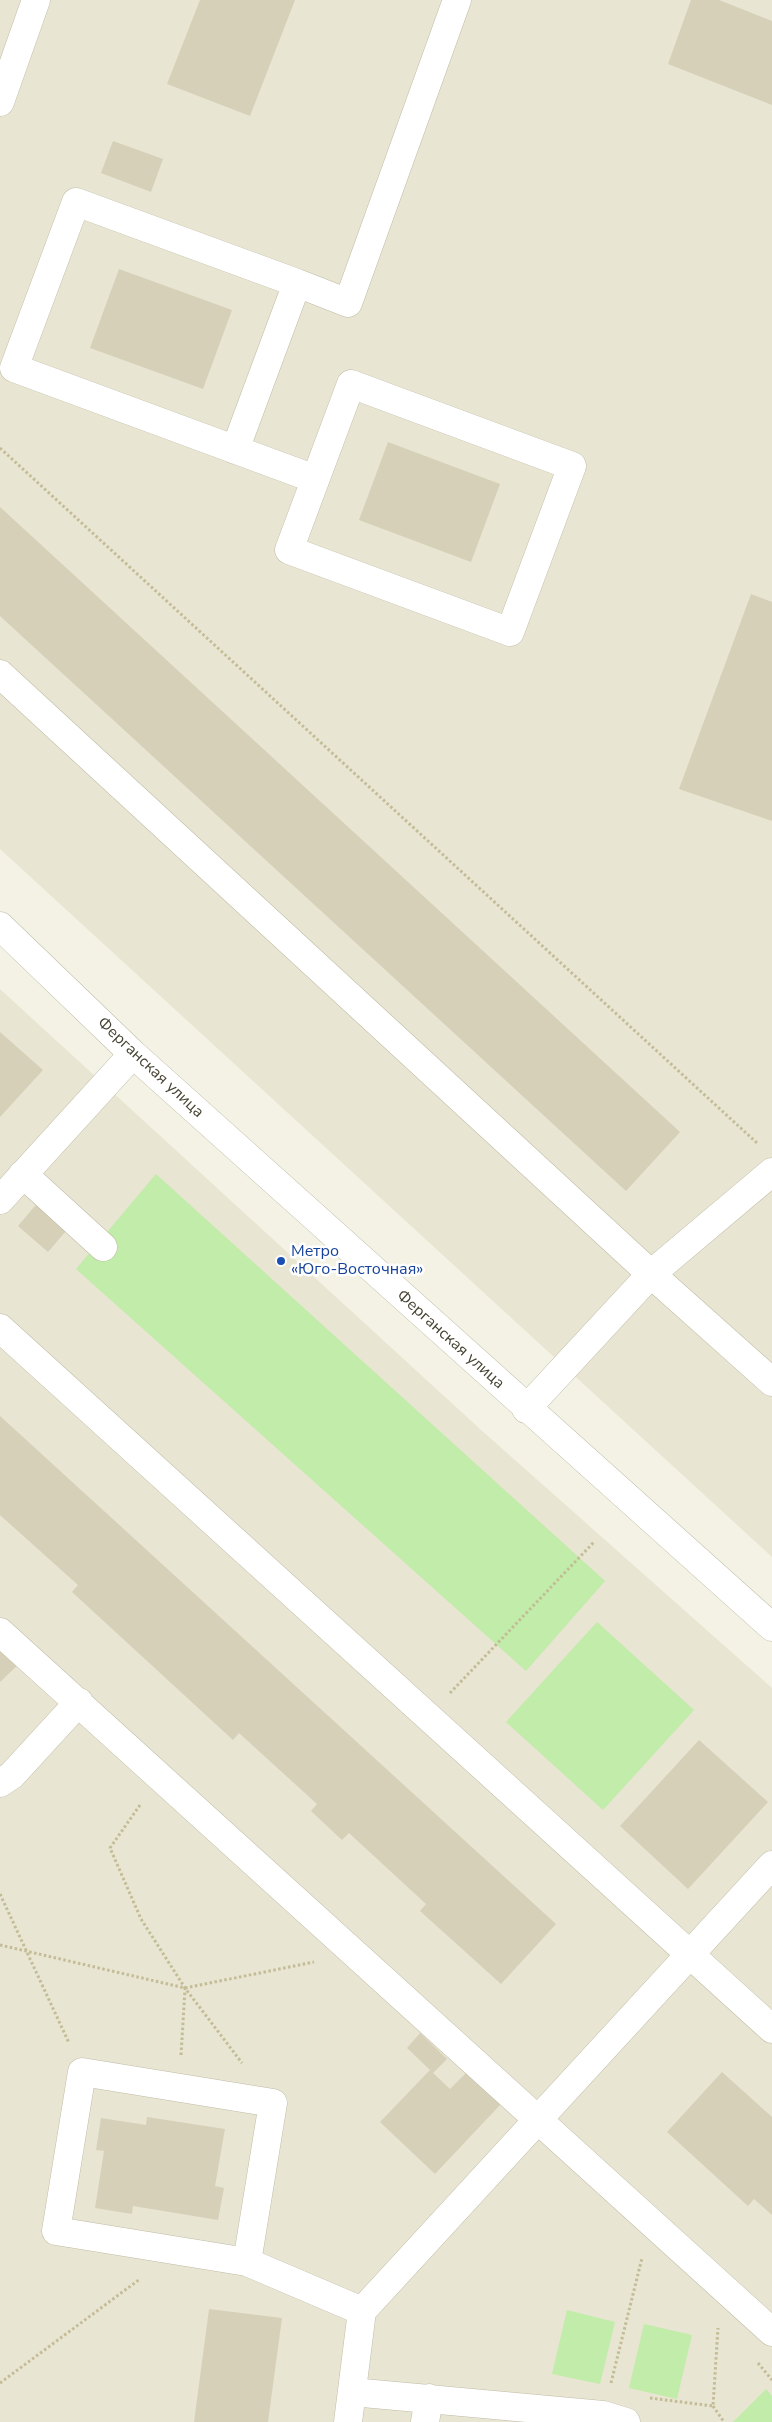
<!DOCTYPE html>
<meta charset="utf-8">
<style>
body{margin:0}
canvas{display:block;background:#f4f2e4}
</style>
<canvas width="772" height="2422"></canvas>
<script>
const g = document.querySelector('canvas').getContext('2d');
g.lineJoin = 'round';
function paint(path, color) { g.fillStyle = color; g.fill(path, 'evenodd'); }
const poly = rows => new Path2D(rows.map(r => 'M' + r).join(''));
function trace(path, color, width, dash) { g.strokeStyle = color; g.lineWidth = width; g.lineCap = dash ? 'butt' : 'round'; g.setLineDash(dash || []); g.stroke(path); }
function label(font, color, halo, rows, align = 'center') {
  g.font = font + ' "Nunito Sans",sans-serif'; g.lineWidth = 5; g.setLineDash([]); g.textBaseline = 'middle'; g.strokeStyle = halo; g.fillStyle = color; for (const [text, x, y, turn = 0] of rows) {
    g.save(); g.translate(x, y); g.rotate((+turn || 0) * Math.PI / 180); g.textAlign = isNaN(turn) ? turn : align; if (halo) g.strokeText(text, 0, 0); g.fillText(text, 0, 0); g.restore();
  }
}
const residential = poly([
 [0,0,772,0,772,1557,0,849],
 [0,989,480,1429,772,1688,772,2422,0,2422]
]);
const green = poly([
 [156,1174,605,1581,526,1671,76,1269],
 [597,1622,694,1710,603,1810,506,1722],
 [567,2310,615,2322,600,2384,552,2374],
 [644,2324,692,2335,677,2399,629,2388],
 [766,2389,772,2396,772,2422,733,2422]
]);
const building = poly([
 [200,0,295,0,250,116,167,84],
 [691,0,719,0,772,21,772,105,668,64],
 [113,141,163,159,151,192,101,173],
 [119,269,232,310,203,389,90,348],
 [388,442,500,484,471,562,359,520],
 [0,507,680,1132,626,1191,0,616],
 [751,594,772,602,772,821,679,789],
 [0,1032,43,1070,0,1117],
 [41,1199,71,1225,48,1252,18,1226],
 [0,1416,556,1924,501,1984,420,1911,426,1904,349,1833,342,1840,311,1811,317,1804,239,1733,233,1740,72,1592,78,1585,0,1515],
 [0,1638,22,1661,0,1682],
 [699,1740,768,1802,688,1889,620,1826],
 [420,2033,447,2059,433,2073,450,2089,467,2072,501,2104,435,2174,380,2122,430,2070,407,2048],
 [722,2072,772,2117,772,2215,754,2199,748,2206,667,2132],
 [147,2117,225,2129,215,2186,224,2188,218,2220,133,2206,132,2214,95,2208,104,2151,96,2150,101,2118,146,2125],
 [209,2309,282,2318,268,2422,194,2422]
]);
const path = poly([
 [0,448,757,1143],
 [450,1693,594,1542],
 [140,1805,110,1848,141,1919,185,1988,242,2063],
 [0,1894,69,2043],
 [0,1945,185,1988,314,1962],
 [181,2055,185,1989],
 [758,2363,772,2380],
 [0,2383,140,2279],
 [611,2383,642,2258],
 [650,2398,713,2406,718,2328],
 [713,2406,724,2422]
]);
const minor = poly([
 [0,102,36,0],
 [297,283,348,303,457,0],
 [351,384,572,466,510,632,289,550,351,384],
 [235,450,297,283,76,202,14,368,315,479],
 [0,674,651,1274,772,1382],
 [0,926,133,1054,772,1627],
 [23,1174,103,1247],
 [0,1200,133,1054],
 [0,1328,772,2029],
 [526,1409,651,1274,772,1172],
 [0,1632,772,2332],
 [0,1783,12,1775,79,1702],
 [247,2262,273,2103,82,2072,56,2231,247,2262,362,2311],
 [352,2392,603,2415,626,2422],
 [348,2422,362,2311,772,1865],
 [425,2422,429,2398]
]);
const markers = [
 [281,1261,5,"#1a4fb4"]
];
const streetNames = [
 ["Ферганская улица",150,1068,43],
 ["Ферганская улица",450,1340,42]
];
const transitNames = [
 ["Метро",291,1252],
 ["«Юго-Восточная»",291,1270]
];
paint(residential, '#e8e5d2');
paint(green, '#c1eca9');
paint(building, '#d6d0b9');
trace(minor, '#c0bca6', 29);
trace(path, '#c3bc96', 3, [2.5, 2.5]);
trace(minor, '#fff', 28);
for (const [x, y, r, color] of markers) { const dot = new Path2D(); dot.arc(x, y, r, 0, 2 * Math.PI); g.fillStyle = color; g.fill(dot); trace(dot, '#fff', 2); }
label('16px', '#474333', '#fff', streetNames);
label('16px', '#164399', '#fff', transitNames, 'left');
</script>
